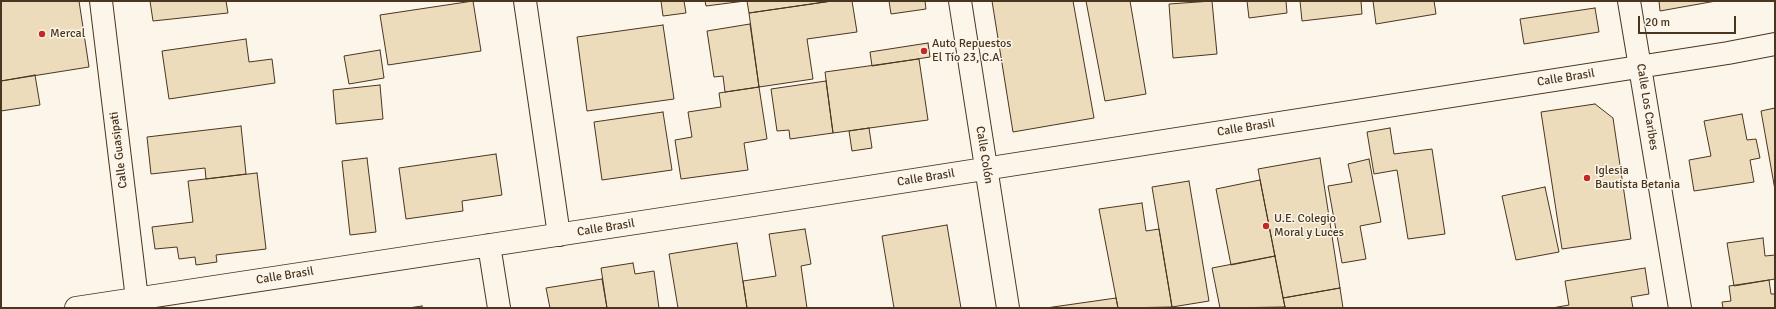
<!DOCTYPE html>
<meta charset="utf-8">
<style>
body{margin:0}
#map{position:relative;width:1776px;height:309px;overflow:hidden;background:#fbf6e9;font-family:Signika,sans-serif}
canvas{display:block}
.frame{position:absolute;inset:0;border:2px solid #4a3520;pointer-events:none}
.scale{position:absolute;left:1638px;top:16px;width:98px;height:18px;box-sizing:border-box;border:2px solid #4a3520;border-top:0;padding-left:5px;font-size:12px;line-height:14px;white-space:nowrap;color:#4a3520;-webkit-text-stroke:3px #fbf6e9;paint-order:stroke}
</style>
<div id="map">
<canvas width="1776" height="309"></canvas>
<div class="frame"></div>
<div class="scale">20 m</div>
</div>
<script>
const g = document.querySelector('canvas').getContext('2d');
g.lineJoin = 'round';
function paint(path, color) { g.fillStyle = color; g.fill(path, 'evenodd'); }
const poly = rows => new Path2D(rows.map(r => 'M' + r).join(''));
function trace(path, color, width, dash) { g.strokeStyle = color; g.lineWidth = width; g.lineCap = dash ? 'butt' : 'round'; g.setLineDash(dash || []); g.stroke(path); }
function label(font, color, halo, rows, align = 'center') {
  g.font = font + ' Signika,sans-serif'; g.lineWidth = 3; g.setLineDash([]); g.textBaseline = 'middle'; g.strokeStyle = halo; g.fillStyle = color; for (const [text, x, y, turn = 0] of rows) {
    g.save(); g.translate(x, y); g.rotate((+turn || 0) * Math.PI / 180); g.textAlign = isNaN(turn) ? turn : align; if (halo) g.strokeText(text, 0, 0); g.fillText(text, 0, 0); g.restore();
  }
}
const building = poly([
 [1,1,79,1,89,67,1,81,1,1],
 [150,1,226,1,228,13,153,21,150,1],
 [473,1,481,51,388,65,380,15,473,1],
 [661,1,684,1,686,13,663,16,661,1],
 [705,1,745,1,706,6,705,1],
 [747,1,832,1,749,13,747,1],
 [832,1,852,1,857,32,807,39,813,79,759,87,749,13,832,1],
 [889,1,925,1,926,9,891,14,889,1],
 [992,1,1073,1,1094,118,1013,132,992,1],
 [1086,1,1130,1,1146,94,1105,101,1086,1],
 [1212,1,1217,54,1173,58,1169,4,1212,1],
 [1247,1,1286,1,1287,13,1249,18,1247,1],
 [1300,1,1361,1,1362,14,1302,21,1300,1],
 [1373,1,1434,1,1436,14,1376,24,1373,1],
 [1659,1,1716,1,1660,11,1659,1],
 [1595,8,1599,32,1524,44,1520,19,1595,8],
 [750,24,759,87,725,92,723,76,714,77,707,31,750,24],
 [663,25,674,99,587,111,577,37,663,25],
 [246,39,249,62,272,59,275,83,169,99,162,51,246,39],
 [928,43,930,57,872,66,870,52,928,43],
 [380,50,384,78,349,84,344,56,380,50],
 [919,59,928,120,833,133,825,72,919,59],
 [35,75,40,105,1,111,1,81,35,75],
 [826,81,833,133,790,139,789,130,777,131,771,89,826,81],
 [380,85,383,119,336,124,333,90,380,85],
 [759,87,767,139,744,143,748,170,681,179,675,140,692,137,688,112,721,107,719,93,759,87],
 [1595,104,1613,118,1631,239,1562,249,1541,112,1595,104],
 [1775,108,1775,190,1761,111,1775,108],
 [663,112,672,170,602,180,594,122,663,112],
 [1742,114,1747,140,1756,139,1760,158,1750,160,1754,182,1694,191,1689,160,1711,156,1704,121,1742,114],
 [241,126,246,174,206,179,205,168,151,174,147,137,241,126],
 [869,128,872,148,852,151,849,131,869,128],
 [1390,128,1394,154,1432,149,1445,234,1408,239,1397,170,1374,174,1367,132,1390,128],
 [496,154,502,195,462,201,463,211,406,219,399,168,496,154],
 [367,158,376,232,350,235,342,161,367,158],
 [1320,158,1340,288,1283,298,1258,169,1320,158],
 [1369,159,1381,222,1360,226,1366,259,1342,263,1328,186,1352,182,1348,164,1369,159],
 [257,173,266,249,216,255,217,262,196,265,195,257,179,259,177,247,155,249,152,227,193,222,188,181,257,173],
 [1260,180,1275,256,1231,265,1216,189,1260,180],
 [1189,181,1209,301,1172,307,1152,187,1189,181],
 [1545,187,1559,252,1516,260,1502,196,1545,187],
 [1142,203,1146,231,1159,229,1172,307,1118,308,1099,209,1142,203],
 [947,225,961,308,894,308,882,236,947,225],
 [805,229,811,264,801,266,807,308,747,308,743,281,776,276,769,234,805,229],
 [1763,238,1765,256,1775,255,1775,279,1734,286,1727,243,1763,238],
 [737,243,747,308,678,308,669,254,737,243],
 [1275,256,1285,307,1220,308,1212,268,1275,256],
 [633,263,635,274,654,271,659,308,607,308,601,268,633,263],
 [1645,268,1649,294,1631,297,1633,308,1552,308,1569,305,1565,281,1645,268],
 [602,279,607,308,550,308,546,288,602,279],
 [1769,280,1771,294,1775,294,1775,308,1723,308,1722,302,1731,301,1729,286,1769,280],
 [1340,288,1343,308,1281,308,1285,307,1283,298,1340,288],
 [1116,298,1118,308,1046,308,1116,298],
 [422,306,422,308,408,308,422,306]
]);
const minor = poly([
 [101,1,137,299],
 [525,1,559,235],
 [960,1,1008,308],
 [1629,1,1680,308],
 [489,245,499,308],
 [76,308,734,208,1728,53,1775,44]
]);
const markers = [
 [42,34,4,"#c62828"],
 [924,51,4,"#c62828"],
 [1587,178,4,"#c62828"],
 [1266,226,4,"#c62828"]
];
const poiNames = [
 ["Mercal",50,34],
 ["Auto Repuestos",932,44],
 ["El Tío 23, C.A.",932,58],
 ["Iglesia",1595,171],
 ["Bautista Betania",1595,185],
 ["U.E. Colegio",1274,219],
 ["Moral y Luces",1274,233]
];
const streetNames = [
 ["Calle Brasil",1566,78,-9],
 ["Calle Los Caribes",1647,107,81],
 ["Calle Brasil",1246,128,-9],
 ["Calle Guasipati",119,150,-97],
 ["Calle Colón",984,155,81],
 ["Calle Brasil",926,178,-9],
 ["Calle Brasil",606,228,-9],
 ["Calle Brasil",285,276,-9]
];
paint(building, '#ecdcbc');
trace(building, '#4a3520', 1);
trace(minor, '#4a3520', 24);
trace(minor, '#fbf6e9', 22);
for (const [x, y, r, color] of markers) { const dot = new Path2D(); dot.arc(x, y, r, 0, 2 * Math.PI); g.fillStyle = color; g.fill(dot); trace(dot, '#fbf6e9', 1.5); }
label('12px', '#4a3520', '#fbf6e9', poiNames, 'left');
label('12px', '#4a3520', '#fbf6e9', streetNames);
</script>
